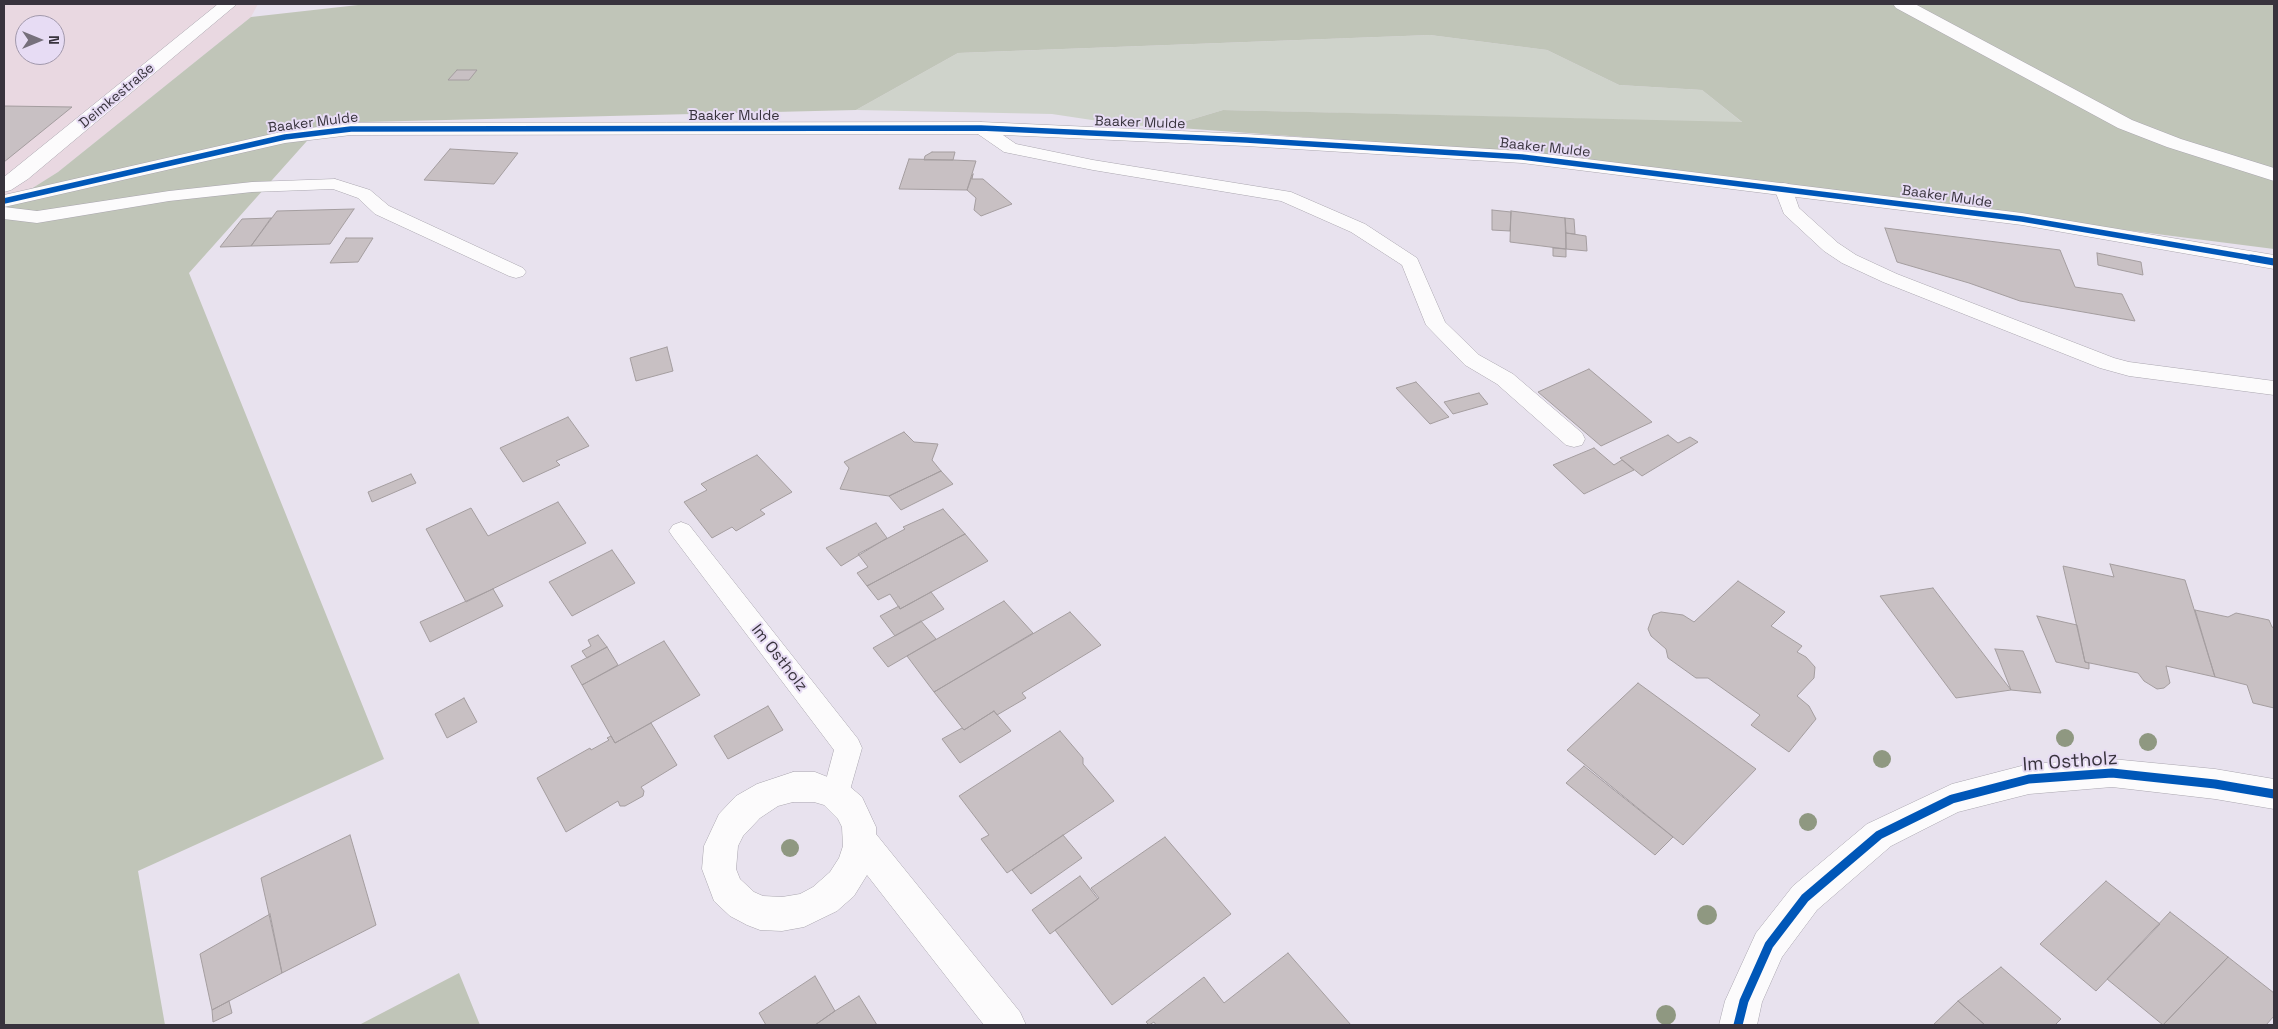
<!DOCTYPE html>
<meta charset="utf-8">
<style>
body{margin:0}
#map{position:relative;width:2278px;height:1029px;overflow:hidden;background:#e8e2ee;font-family:"Space Grotesk",sans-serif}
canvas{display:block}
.frame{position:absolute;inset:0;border:5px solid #38333d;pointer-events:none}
.north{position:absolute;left:15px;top:15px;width:50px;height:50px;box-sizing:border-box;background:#e7dcf4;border:1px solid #a198ab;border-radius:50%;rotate:90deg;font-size:14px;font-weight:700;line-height:20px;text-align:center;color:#38333d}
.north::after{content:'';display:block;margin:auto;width:18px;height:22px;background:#76707b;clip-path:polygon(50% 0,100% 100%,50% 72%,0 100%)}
</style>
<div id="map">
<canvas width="2278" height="1029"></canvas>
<div class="frame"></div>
<div class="north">N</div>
</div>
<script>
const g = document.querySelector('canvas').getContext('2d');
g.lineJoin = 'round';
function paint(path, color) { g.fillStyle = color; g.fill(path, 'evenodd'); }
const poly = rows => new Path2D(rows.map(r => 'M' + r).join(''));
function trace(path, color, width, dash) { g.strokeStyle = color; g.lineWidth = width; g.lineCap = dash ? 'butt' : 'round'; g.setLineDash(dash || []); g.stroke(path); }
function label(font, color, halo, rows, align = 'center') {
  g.font = font + ' "Space Grotesk",sans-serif'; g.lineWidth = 4; g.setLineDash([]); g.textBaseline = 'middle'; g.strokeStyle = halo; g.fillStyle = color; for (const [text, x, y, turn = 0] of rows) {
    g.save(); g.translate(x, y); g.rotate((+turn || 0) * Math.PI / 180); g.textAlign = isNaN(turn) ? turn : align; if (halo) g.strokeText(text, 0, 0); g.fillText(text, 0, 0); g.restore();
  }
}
const industrial = poly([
 [4,4,258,4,251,17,58,172,4,206],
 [25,25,55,25,55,55,25,55]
]);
const green = poly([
 [1430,35,1547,50,1619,85,1702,90,1743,123,1223,110,1166,127,1125,125,1052,114,856,110,958,53]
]);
const forest = poly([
 [367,4,2274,4,2274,249,1523,153,1166,127,1223,110,1742,122,1702,90,1619,85,1547,50,1430,35,958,53,856,110,323,123,189,273,384,759,138,871,165,1025,4,1025,4,206,58,172,251,17],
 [459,973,480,1025,359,1025]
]);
const building = poly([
 [457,70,477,70,469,80,448,80,457,70],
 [4,106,72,107,4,162,4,106],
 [450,149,518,153,494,184,424,180,450,149],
 [932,152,955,152,953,160,924,160,925,156,932,152],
 [909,159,953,160,976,161,967,190,899,189,909,159],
 [973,174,972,179,983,179,1012,204,981,216,974,210,976,198,967,190,973,174],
 [354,209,330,244,251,246,277,211,354,209],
 [1492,210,1511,212,1510,231,1492,230,1492,210],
 [1511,211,1565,218,1566,249,1510,242,1511,211],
 [271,218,251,246,220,247,242,219,271,218],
 [1565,218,1574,219,1575,234,1566,233,1565,218],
 [1885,228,2060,250,2075,287,2122,294,2135,321,2020,301,1969,283,1897,262,1885,228],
 [1566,233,1586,236,1587,251,1566,249,1566,233],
 [346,238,373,238,358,262,330,263,346,238],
 [1553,248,1566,249,1566,257,1553,256,1553,248],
 [2097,253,2141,262,2143,275,2098,265,2097,253],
 [667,347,673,371,636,381,630,358,667,347],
 [1589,369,1652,422,1601,446,1538,392,1589,369],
 [1416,382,1449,417,1430,424,1396,388,1416,382],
 [1479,393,1488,404,1453,414,1444,402,1479,393],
 [568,417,589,446,556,461,560,465,523,482,500,448,568,417],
 [904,432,914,442,938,444,932,460,941,471,889,496,840,489,849,468,844,462,904,432],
 [1668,435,1678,443,1690,437,1698,442,1642,476,1620,458,1668,435],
 [1594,448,1614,465,1622,460,1634,470,1584,494,1553,465,1594,448],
 [757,455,792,492,760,510,765,514,736,531,732,527,712,538,684,502,707,490,701,484,757,455],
 [941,471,953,484,901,510,889,496,941,471],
 [411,474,416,483,372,502,368,492,411,474],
 [558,502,586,543,466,602,426,529,471,508,488,536,558,502],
 [943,509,965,534,867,586,857,573,868,567,858,554,905,529,903,527,943,509],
 [876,523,887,538,841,566,826,548,876,523],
 [965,534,988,561,900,609,890,594,878,600,867,586,965,534],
 [612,550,635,583,572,616,549,582,612,550],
 [2110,564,2185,580,2215,677,2166,666,2170,683,2164,688,2157,689,2144,681,2138,673,2085,662,2063,566,2114,577,2110,564],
 [1738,581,1785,612,1771,626,1802,646,1797,652,1806,657,1815,667,1814,678,1797,696,1809,706,1816,719,1789,752,1751,725,1760,715,1708,678,1696,678,1668,658,1666,649,1651,636,1648,629,1653,615,1661,612,1683,615,1694,622,1738,581],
 [1933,588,2011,690,1956,698,1880,596,1933,588],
 [493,589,503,606,430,642,420,622,493,589],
 [931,592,944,609,895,636,880,616,899,606,900,609,931,592],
 [1004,601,1033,633,934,692,907,656,1004,601],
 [2195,610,2228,617,2236,613,2269,620,2272,627,2274,628,2274,708,2253,703,2247,685,2215,677,2195,610],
 [1070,612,1101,645,1022,693,1026,698,997,715,994,711,964,730,934,692,1070,612],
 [2037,616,2077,625,2085,662,2089,663,2089,669,2056,662,2037,616],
 [921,621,936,639,888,667,873,648,921,621],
 [598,635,607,647,587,658,582,651,591,646,588,640,598,635],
 [664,641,700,695,615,743,582,685,664,641],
 [607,647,618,665,582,685,571,666,607,647],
 [1995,649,2023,651,2041,693,2011,690,1995,649],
 [1638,683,1756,769,1683,845,1567,750,1638,683],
 [464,698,477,722,447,738,435,714,464,698],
 [768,706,783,730,728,759,714,736,768,706],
 [994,711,1011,731,960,763,942,739,962,728,964,730,994,711],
 [651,723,677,765,641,787,644,791,643,796,625,806,620,806,618,801,566,832,537,778,590,748,591,750,609,740,607,738,611,736,615,743,651,723],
 [1060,731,1083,758,1083,764,1114,801,1007,873,981,839,989,835,959,796,1060,731],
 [1584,766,1673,837,1655,855,1566,783,1584,766],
 [350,835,376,925,282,973,261,878,350,835],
 [1063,835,1082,858,1031,894,1012,870,1063,835],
 [1165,837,1231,914,1112,1005,1055,930,1099,898,1091,888,1165,837],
 [1080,876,1098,899,1050,934,1032,910,1080,876],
 [2106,881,2160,924,2096,991,2040,944,2106,881],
 [2170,912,2228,957,2163,1025,2107,979,2170,912],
 [270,914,282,973,212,1010,200,954,270,914],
 [1288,953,1351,1025,1156,1025,1154,1022,1149,1025,1146,1022,1204,977,1224,1003,1288,953],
 [2228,957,2274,993,2274,1016,2266,1025,2163,1025,2228,957],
 [2001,967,2061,1019,2055,1025,1985,1025,1958,1001,2001,967],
 [815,976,835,1011,815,1025,766,1025,759,1013,815,976],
 [859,996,877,1025,815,1025,835,1011,859,996],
 [229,1001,232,1013,213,1022,212,1010,229,1001],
 [1958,1001,1985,1025,1933,1025,1958,1001]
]);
const service = poly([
 [981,123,987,124,1016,144,1093,160,1291,192,1365,224,1417,258,1445,322,1479,355,1513,374,1582,433,1585,439,1582,445,1574,447,1566,445,1497,384,1465,365,1426,325,1402,265,1351,232,1281,201,1093,170,1004,152,975,132,972,128,975,124,981,123],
 [335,179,370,190,389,206,523,268,526,272,523,276,516,278,509,276,375,214,358,198,333,189,252,192,169,201,37,223,4,219,4,207,37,211,169,191,252,182,335,179],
 [1783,183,1789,184,1792,188,1799,208,1838,243,1856,255,1897,274,2114,358,2129,362,2274,381,2274,395,2129,376,2100,368,1883,282,1842,263,1824,251,1784,214,1774,188,1777,184,1783,183],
 [681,522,689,525,858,739,862,748,846,804,836,808,826,804,822,795,834,750,673,537,669,531,673,525,681,522]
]);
const minor = poly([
 [218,4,237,4,28,179,11,190,4,192,4,177,218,4],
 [1893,4,1915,4,2132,120,2181,139,2274,168,2274,181,2167,147,2118,128,1896,8,1893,4],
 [981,122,1246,134,1522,151,2022,213,2274,255,2274,269,2022,225,1522,163,1246,146,981,134,351,135,285,143,4,207,4,195,285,131,351,123,981,122],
 [2112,759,2215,769,2274,779,2274,809,2215,799,2112,787,2029,794,1958,812,1891,846,1817,910,1782,957,1762,1002,1757,1025,1719,1025,1725,1001,1756,933,1793,886,1867,824,1952,784,2029,764,2112,759],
 [793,772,815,772,848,785,862,797,876,827,876,834,1020,1012,1026,1025,984,1025,867,875,854,896,837,911,804,927,782,931,760,930,747,925,730,916,714,901,702,869,704,846,719,814,736,796,757,784,793,772],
 [793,802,814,802,824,805,838,819,842,827,843,846,839,858,830,872,813,887,800,894,782,897,763,896,754,892,740,879,736,869,738,846,743,836,760,818,778,806,793,802]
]);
const cyclewayFar2 = poly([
 [4,201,285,137,351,129,981,128,1246,140,1522,157,2022,219,2258,259]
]);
const cyclewayFar1 = poly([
 [2251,258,2274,262]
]);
const cycleway = poly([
 [1738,1025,1744,1001,1769,945,1805,898,1879,835,1952,799,2029,779,2112,773,2215,784,2274,794]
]);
const trees = [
 [2065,738,9],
 [2148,742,9],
 [1882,759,9],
 [1808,822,9],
 [790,848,9],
 [1707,915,10],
 [1666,1015,10]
];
const farStreetnames = [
 ["Deimkestraße",117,96,-40],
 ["Baaker Mulde",734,116],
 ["Baaker Mulde",313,123,-7],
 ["Baaker Mulde",1140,123,2],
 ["Baaker Mulde",1545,148,6],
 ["Baaker Mulde",1947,197,8]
];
const streetNames = [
 ["Im Ostholz",779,658,52]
];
const nearStreetnames = [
 ["Im Ostholz",2070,762,-4]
];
paint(industrial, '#e9d8e1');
paint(green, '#cfd3cb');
paint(forest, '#c0c5b8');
paint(building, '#c8c0c3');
trace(building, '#a49d9f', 1);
trace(service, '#aaa6af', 1);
trace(minor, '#aaa6af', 1);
paint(service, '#fcfbfc');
paint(minor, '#fcfbfc');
trace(cyclewayFar2, '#0057b8', 5.5);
trace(cyclewayFar1, '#0057b8', 7);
trace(cycleway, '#0057b8', 9);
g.fillStyle = '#8f9881';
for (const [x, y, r] of trees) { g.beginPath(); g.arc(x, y, r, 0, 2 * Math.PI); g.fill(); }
label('14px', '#38333d', '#e7dcf4', farStreetnames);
label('16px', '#38333d', '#e7dcf4', streetNames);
label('19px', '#38333d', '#e7dcf4', nearStreetnames);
</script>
